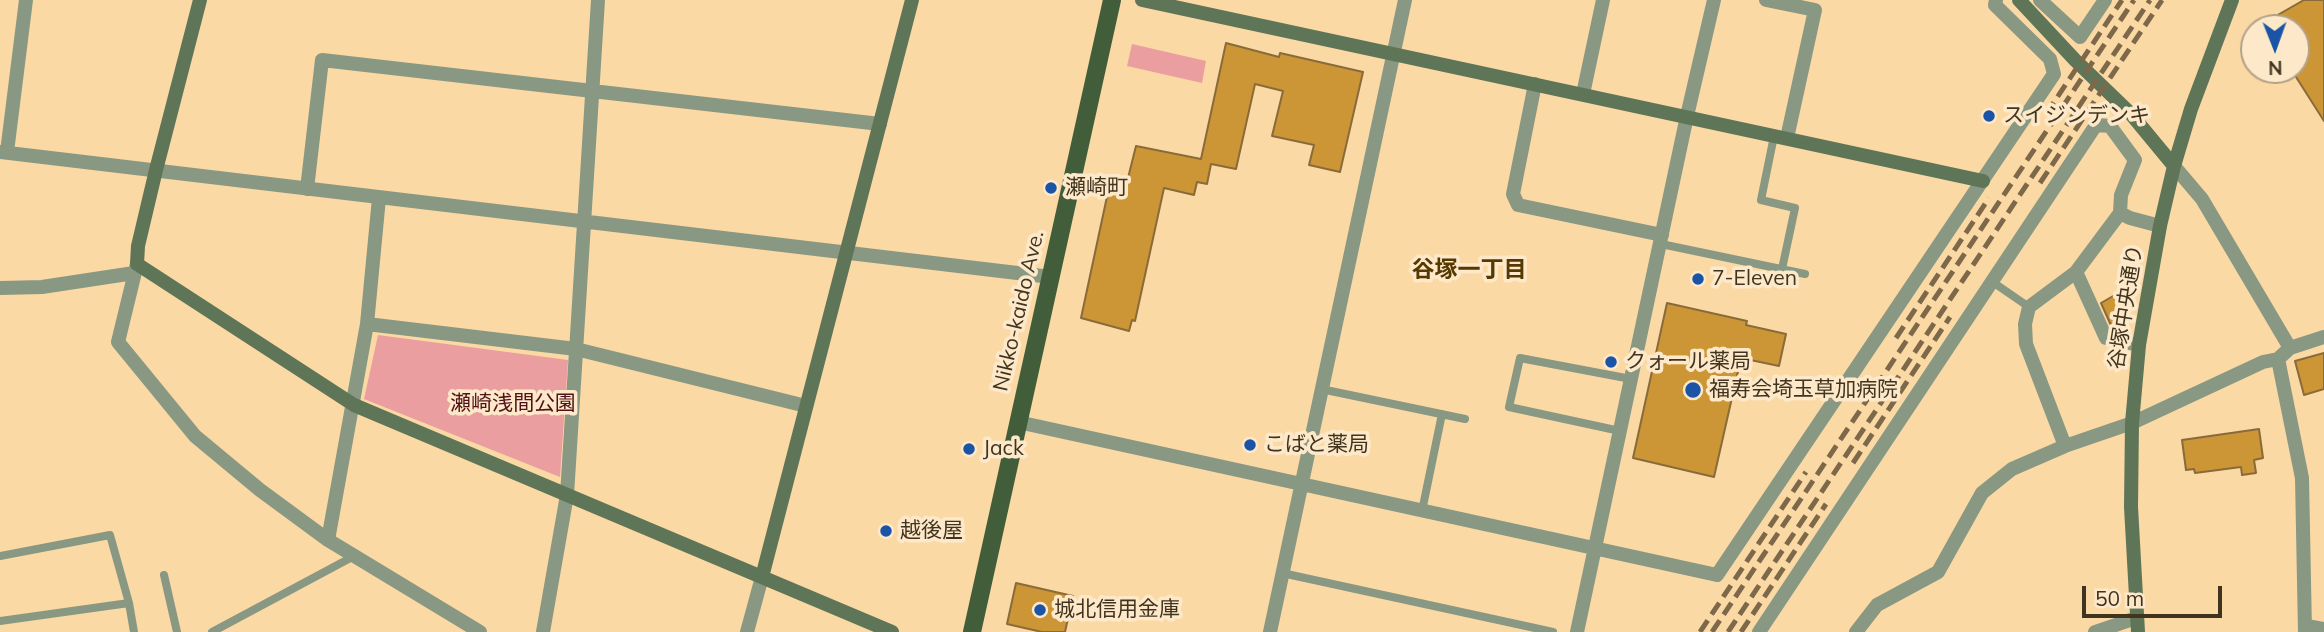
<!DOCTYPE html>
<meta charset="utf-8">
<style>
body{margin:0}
#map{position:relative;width:2324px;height:632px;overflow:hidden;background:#fbd9a5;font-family:Mulish,sans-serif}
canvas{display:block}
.north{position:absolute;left:2240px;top:14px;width:70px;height:70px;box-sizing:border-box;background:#fde9ca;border:2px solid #b2a186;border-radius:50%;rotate:179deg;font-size:19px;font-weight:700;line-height:28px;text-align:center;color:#41341f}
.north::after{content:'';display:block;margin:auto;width:24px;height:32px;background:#1b54a6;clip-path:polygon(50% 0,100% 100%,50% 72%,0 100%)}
.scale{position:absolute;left:2082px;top:586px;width:140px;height:32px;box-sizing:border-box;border:4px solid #41341f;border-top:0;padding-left:9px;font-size:21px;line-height:24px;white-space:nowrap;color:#41341f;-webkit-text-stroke:5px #fde9ca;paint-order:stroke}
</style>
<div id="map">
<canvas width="2324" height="632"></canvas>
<div class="north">N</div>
<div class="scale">50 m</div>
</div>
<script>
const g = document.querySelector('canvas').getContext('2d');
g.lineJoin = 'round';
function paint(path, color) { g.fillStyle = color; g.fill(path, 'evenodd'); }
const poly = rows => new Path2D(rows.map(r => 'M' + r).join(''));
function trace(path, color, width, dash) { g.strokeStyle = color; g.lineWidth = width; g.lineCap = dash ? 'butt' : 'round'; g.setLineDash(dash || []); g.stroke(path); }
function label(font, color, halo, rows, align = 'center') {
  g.font = font + ' Mulish,"Noto Sans JP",sans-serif'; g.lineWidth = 7; g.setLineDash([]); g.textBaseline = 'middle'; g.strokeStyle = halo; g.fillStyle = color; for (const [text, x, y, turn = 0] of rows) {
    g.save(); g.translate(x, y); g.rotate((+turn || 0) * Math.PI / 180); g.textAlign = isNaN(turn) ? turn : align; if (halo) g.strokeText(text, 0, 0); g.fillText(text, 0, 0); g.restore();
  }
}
const green = poly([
 [1132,44,1206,61,1202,83,1127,66],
 [378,335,568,360,560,477,364,399]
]);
const building = poly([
 [2304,0,2324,0,2324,121,2296,77,2296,28,2255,28,2304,0],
 [1226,43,1279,57,1280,53,1363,72,1340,172,1309,165,1314,145,1272,136,1283,91,1255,84,1236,169,1211,164,1207,184,1197,182,1194,195,1164,188,1135,321,1132,320,1129,331,1081,318,1111,178,1127,182,1136,146,1201,159,1226,43],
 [2120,292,2116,330,2113,330,2101,303,2120,292],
 [1667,303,1747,321,1746,325,1786,334,1779,366,1741,358,1714,477,1633,458,1667,303],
 [2324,353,2324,389,2304,395,2295,361,2324,353],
 [2259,429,2263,458,2254,460,2256,473,2242,475,2241,467,2195,473,2194,469,2186,470,2182,440,2259,429],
 [1016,583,1073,596,1065,632,1042,632,1007,624,1016,583]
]);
const lane = poly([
 [1774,136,1761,200,1795,208,1782,269],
 [1661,244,1805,274],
 [1997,285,2029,307],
 [1321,389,1465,419],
 [1620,431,1509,407,1520,358,1631,379],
 [1422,511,1442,414],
 [0,556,110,535,129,603,0,621],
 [1282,573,1553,632],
 [164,575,177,632],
 [129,603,134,632],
 [212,632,356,555]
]);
const street = poly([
 [1766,0,1815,10,1787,138],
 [2040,0,2080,37,2105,0],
 [1535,84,1513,194,1518,205,1662,235],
 [1583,94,1603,0],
 [0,152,1051,277],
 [7,152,26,0],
 [2174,166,2202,199,2290,348],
 [307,189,322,60,880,124],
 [137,264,118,342,195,436,260,490,328,540,480,632],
 [2076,272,2106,338,2139,345],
 [0,288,42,287,134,273],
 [367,324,576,349,806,406],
 [2278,359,2302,478,2305,632],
 [1018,422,1717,575,2054,74,2050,59,1995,5,1996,0],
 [2065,446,2026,344,2025,324,2029,307,2076,272,2120,213],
 [328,540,367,324,379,198],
 [2307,626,2324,629],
 [543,632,567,495,598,0],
 [747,632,762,577],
 [1270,632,1405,0],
 [1577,632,1687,116,1714,0],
 [1759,632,2096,125,2110,126,2135,160,2121,195,2120,213,2130,218,2160,226],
 [1856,632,1877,605,1938,572,1982,493,2012,469,2065,446,2132,423,2263,362,2278,359,2290,348,2324,337],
 [2095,632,2136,618]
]);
const secondary = poly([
 [200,0,156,170,138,246,137,264,354,405,892,632],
 [1142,0,1983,181],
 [2019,0,2075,60,2131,114,2174,166],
 [762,577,912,0],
 [2138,632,2131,507,2132,423,2139,345,2160,226,2174,166,2191,109,2232,0]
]);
const primary = poly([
 [972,632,1112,0]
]);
const rail = poly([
 [2046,114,2122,0],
 [2040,183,2162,0],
 [1896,338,1989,198],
 [1853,463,1950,317],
 [1700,632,1806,472],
 [1712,632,2134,0],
 [1728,632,2150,0],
 [1741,632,1826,504]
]);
const markers = [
 [1989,116,7,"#1b54a6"],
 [1051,188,7,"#1b54a6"],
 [1698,279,7,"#1b54a6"],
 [1611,362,7,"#1b54a6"],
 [1693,390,9,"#1b54a6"],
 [1250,445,7,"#1b54a6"],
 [969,449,7,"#1b54a6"],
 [886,531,7,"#1b54a6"],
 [1040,610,7,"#1b54a6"]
];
const poiNames = [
 ["スイジンデンキ",2003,116],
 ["瀬崎町",1065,188],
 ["7-Eleven",1712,279],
 ["クォール薬局",1625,362],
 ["福寿会埼玉草加病院",1709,390],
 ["こばと薬局",1264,445],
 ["Jack",983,449],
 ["越後屋",900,531],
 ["城北信用金庫",1054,610]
];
const streetNames = [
 ["谷塚中央通り",2126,307,-81],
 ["Nikko-kaido Ave.",1019,311,-77]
];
const parkNames = [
 ["瀬崎浅間公園",513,404]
];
const neighbourhoodNames = [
 ["谷塚一丁目",1469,270]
];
paint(green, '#ea9e9f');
paint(building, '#cc9637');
trace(building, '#896b3a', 2);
trace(lane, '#889883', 8);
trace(street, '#889883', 14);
trace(secondary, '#5f7558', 14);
trace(primary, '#425d39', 18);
trace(rail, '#7d694a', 5, [14, 7]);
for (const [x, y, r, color] of markers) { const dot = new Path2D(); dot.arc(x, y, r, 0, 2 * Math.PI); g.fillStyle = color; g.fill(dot); trace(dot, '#fde9ca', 2.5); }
label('21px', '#41341f', '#fde9ca', poiNames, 'left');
label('21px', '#41341f', '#fde9ca', streetNames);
label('21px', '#511119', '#fde9ca', parkNames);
label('bold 23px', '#553900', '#fde9ca', neighbourhoodNames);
</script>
